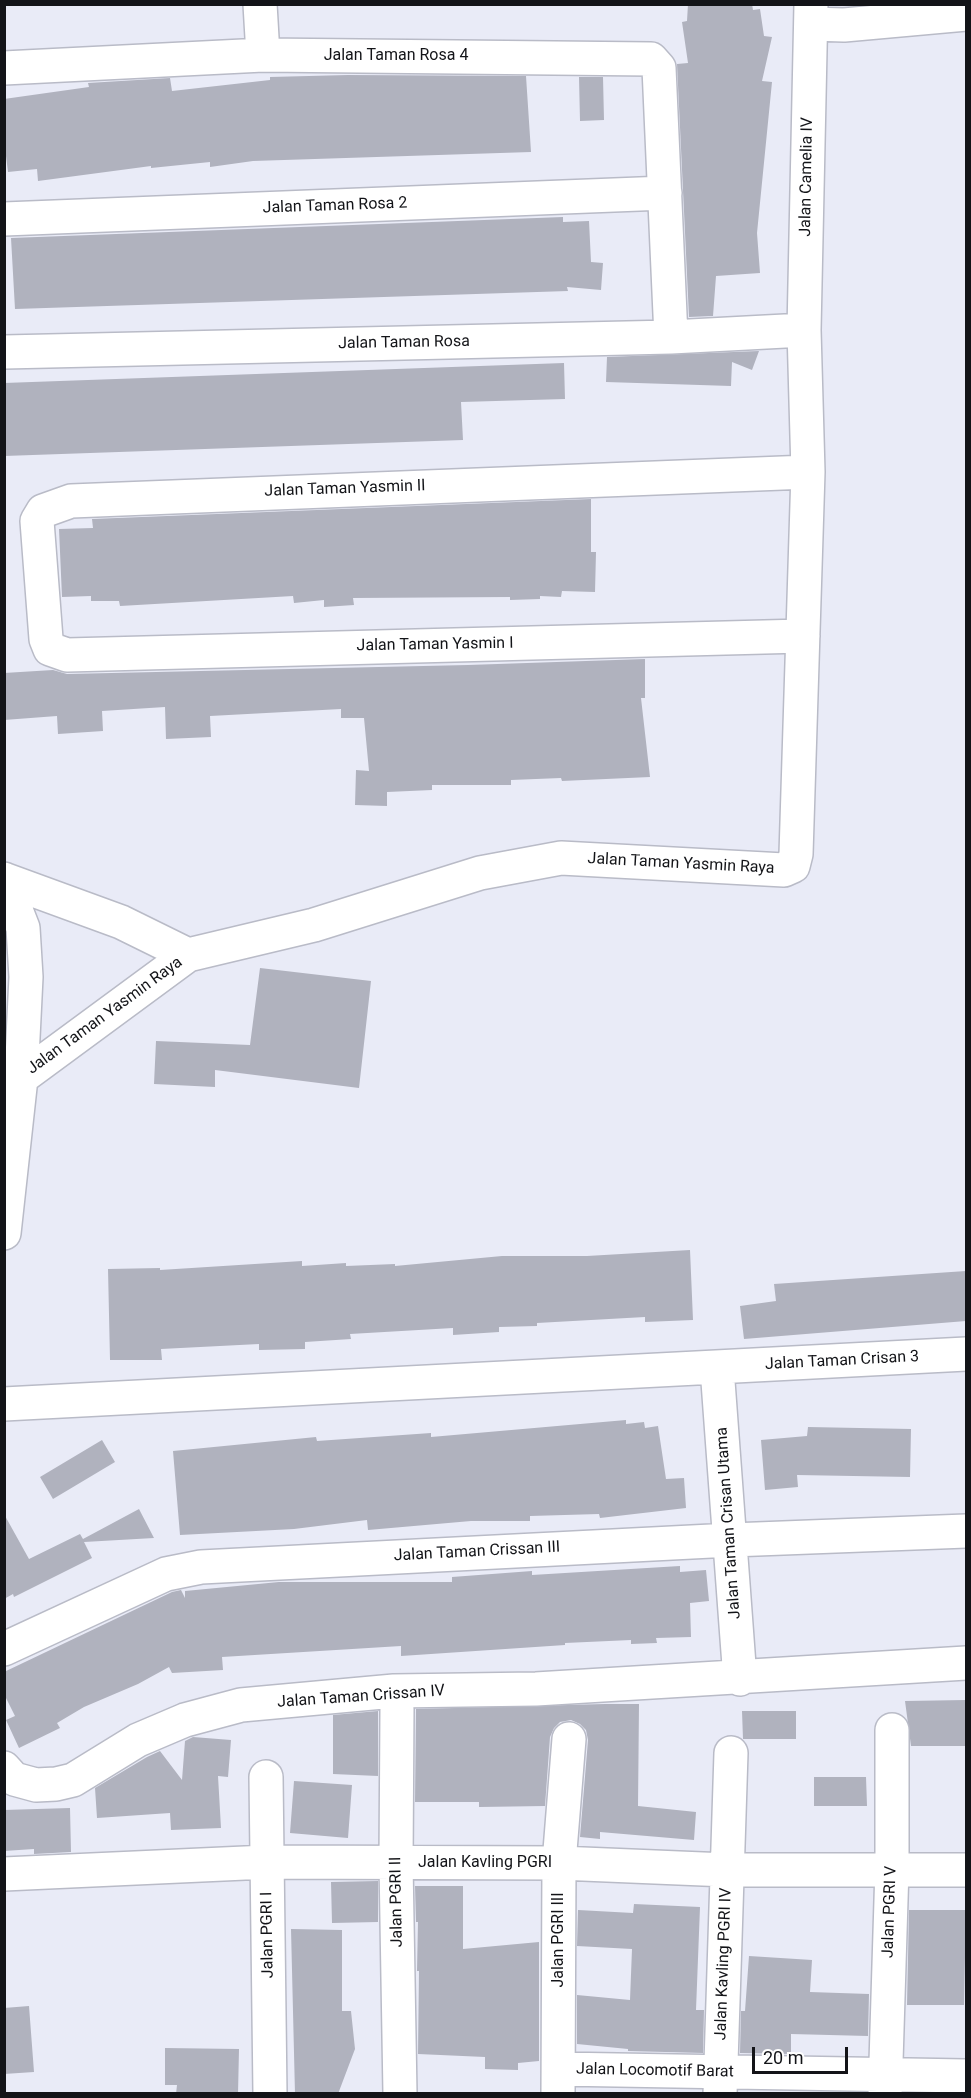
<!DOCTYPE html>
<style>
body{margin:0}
#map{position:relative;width:971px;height:2098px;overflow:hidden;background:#e9ebf7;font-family:Roboto,sans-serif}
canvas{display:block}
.frame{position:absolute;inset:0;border:6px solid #131418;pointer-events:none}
.scale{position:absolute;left:752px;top:2047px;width:96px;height:27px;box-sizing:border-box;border:3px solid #131418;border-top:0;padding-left:8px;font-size:18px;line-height:21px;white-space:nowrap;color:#131418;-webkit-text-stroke:4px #fff;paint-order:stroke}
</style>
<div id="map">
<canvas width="971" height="2098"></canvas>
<div class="frame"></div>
<div class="scale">20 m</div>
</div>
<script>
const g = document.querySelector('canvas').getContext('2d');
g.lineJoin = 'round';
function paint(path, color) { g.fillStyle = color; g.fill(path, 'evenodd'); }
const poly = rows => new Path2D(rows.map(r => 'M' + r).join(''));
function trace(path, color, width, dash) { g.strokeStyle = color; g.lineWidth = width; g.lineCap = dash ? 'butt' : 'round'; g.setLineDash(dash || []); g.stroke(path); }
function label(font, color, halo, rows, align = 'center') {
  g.font = font + ' Roboto,sans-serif'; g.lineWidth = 6; g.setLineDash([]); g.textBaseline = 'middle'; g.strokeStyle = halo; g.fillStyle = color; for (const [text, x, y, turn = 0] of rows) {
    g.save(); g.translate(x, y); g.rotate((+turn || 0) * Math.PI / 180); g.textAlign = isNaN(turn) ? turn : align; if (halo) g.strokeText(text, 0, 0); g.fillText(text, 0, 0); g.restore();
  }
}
const building = poly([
 [688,4,752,4,753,10,760,9,764,36,772,37,762,81,772,82,757,233,760,273,716,276,713,316,689,317,677,64,688,63,682,22,687,21],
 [348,75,526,76,531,152,253,161,210,167,210,162,151,168,151,166,38,181,37,169,8,172,4,140,4,99,89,87,88,83,170,78,172,91,270,80,270,77],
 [579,77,603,77,604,120,580,121],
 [563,217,563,222,589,221,591,262,603,263,601,290,567,287,568,291,15,309,11,238],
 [759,351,752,370,732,362,731,386,606,382,607,357],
 [564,363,565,399,461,402,463,440,4,456,4,383],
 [591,499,591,552,596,552,595,592,562,591,561,597,540,596,540,599,510,600,510,597,353,598,354,605,324,607,324,600,294,603,293,596,120,606,119,601,91,601,91,596,62,597,59,529,93,528,92,519],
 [645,659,645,698,641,698,650,777,562,781,561,778,511,780,511,785,432,785,432,790,387,792,387,806,355,805,356,770,369,771,364,718,341,718,341,709,210,716,211,737,166,739,165,707,102,711,103,731,58,734,57,716,4,720,4,673,53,670,67,674,468,665],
 [260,968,371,981,359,1088,215,1070,215,1087,154,1084,156,1041,250,1045],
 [690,1250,693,1320,645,1322,645,1317,537,1323,537,1326,499,1327,499,1332,453,1335,453,1328,350,1334,351,1339,305,1342,305,1349,259,1350,259,1344,161,1349,162,1360,110,1360,108,1269,160,1268,160,1270,302,1261,302,1266,346,1263,346,1266,395,1264,395,1266,502,1256,587,1256],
 [966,1271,966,1321,744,1339,740,1306,776,1301,774,1284],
 [626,1420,626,1424,644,1422,645,1428,658,1426,666,1479,684,1478,686,1508,600,1518,599,1514,530,1516,530,1521,471,1521,368,1530,367,1520,294,1529,180,1535,173,1451,316,1437,317,1441,431,1433,431,1437],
 [808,1427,911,1429,910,1477,797,1475,798,1487,765,1490,761,1440,807,1436],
 [102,1440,115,1462,53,1499,40,1477],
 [139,1509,154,1538,84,1542,92,1558,14,1597,13,1594,4,1599,4,1514,29,1559,80,1534,83,1539],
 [680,1566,680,1572,706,1570,709,1601,690,1603,691,1637,656,1638,657,1643,631,1644,631,1640,565,1643,565,1645,401,1656,401,1646,222,1657,223,1670,172,1673,169,1667,138,1684,84,1707,57,1723,60,1728,19,1748,6,1720,15,1716,4,1694,4,1672,172,1592,181,1590,185,1598,185,1591,279,1582,452,1582,452,1577,532,1571,532,1575],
 [966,1700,966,1746,911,1746,905,1701],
 [605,1704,639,1704,638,1806,696,1812,694,1840,600,1832,600,1839,580,1837,588,1740,586,1730,580,1724,571,1720,560,1722,554,1728,550,1737,545,1806,479,1807,479,1802,415,1802,416,1709],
 [378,1711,378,1776,333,1774,333,1715],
 [742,1711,796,1711,796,1739,743,1739],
 [193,1737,231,1740,228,1777,218,1776,221,1828,171,1830,170,1813,97,1818,95,1788,147,1757,160,1751,182,1780,185,1741],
 [814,1777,866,1777,867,1806,814,1806],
 [294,1781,352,1785,348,1838,290,1833],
 [70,1808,71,1852,34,1854,34,1849,4,1851,4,1810],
 [378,1881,378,1922,332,1923,331,1882],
 [415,1886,463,1886,463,1949,539,1942,539,2061,518,2063,518,2070,485,2069,485,2057,418,2054,419,1971,417,1971,418,1922,416,1922],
 [634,1904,700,1907,696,2010,704,2010,703,2053,628,2051,628,2049,577,2044,577,1995,630,2000,632,1949,577,1946,578,1910,633,1913],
 [909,1910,966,1910,964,2005,907,2005],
 [291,1929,342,1930,342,2011,351,2011,355,2049,338,2094,295,2094],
 [749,1956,812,1960,810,1992,869,1994,868,2036,791,2034,791,2054,740,2053,741,2011,745,2011],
 [29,2006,34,2072,4,2074,4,2008],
 [165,2048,239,2049,238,2094,176,2094,177,2085,165,2085]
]);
const minor = poly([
 [260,4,263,55],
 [811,24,844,25,966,14],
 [4,68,263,55,651,59,659,68,671,337],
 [4,219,665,193],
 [4,352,671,337,804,330],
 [803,636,67,655,50,649,46,639,37,521,43,511,71,501,808,472],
 [4,879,23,928,26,977,21,1078,4,1233],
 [6,880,121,922,188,955],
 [21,1078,188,955,314,925,480,873,561,858,784,870,793,866,796,854,808,472,804,330,811,4],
 [717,1368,740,1679],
 [4,1404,966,1354],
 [4,1649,166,1574,201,1567,731,1540,966,1531],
 [397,1709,396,1863,400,2094],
 [4,1768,14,1779,36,1785,56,1784,73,1780,138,1740,185,1720,241,1705,394,1691,536,1689,966,1663],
 [266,1777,270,2094],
 [4,1874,267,1862,559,1863,727,1870,966,1870],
 [559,2069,966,2076],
 [558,2094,559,1863,569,1739],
 [720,2094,731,1753],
 [885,2094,892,1868,892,1730]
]);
const streetNames = [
 ["Jalan Taman Rosa 4",396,56],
 ["Jalan Camelia IV",807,177,-89],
 ["Jalan Taman Rosa 2",335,206,-2],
 ["Jalan Taman Rosa",404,343,-1],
 ["Jalan Taman Yasmin II",345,489,-2],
 ["Jalan Taman Yasmin I",435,645,-1],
 ["Jalan Taman Yasmin Raya",681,864,3],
 ["Jalan Taman Yasmin Raya",105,1016,-36],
 ["Jalan Taman Crisan 3",842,1361,-3],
 ["Jalan Taman Crisan Utama",729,1523,-94],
 ["Jalan Taman Crissan III",477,1552,-3],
 ["Jalan Taman Crissan IV",361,1697,-4],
 ["Jalan Kavling PGRI",485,1863],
 ["Jalan PGRI II",397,1902,-91],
 ["Jalan PGRI V",890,1912,-88],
 ["Jalan PGRI I",268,1935,-91],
 ["Jalan PGRI III",559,1940,-90],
 ["Jalan Kavling PGRI IV",724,1964,-88],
 ["Jalan Locomotif Barat",655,2071,1]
];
paint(building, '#b0b2be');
trace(minor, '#b9bbc7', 36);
trace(minor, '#fff', 33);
label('16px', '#131418', '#fff', streetNames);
</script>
